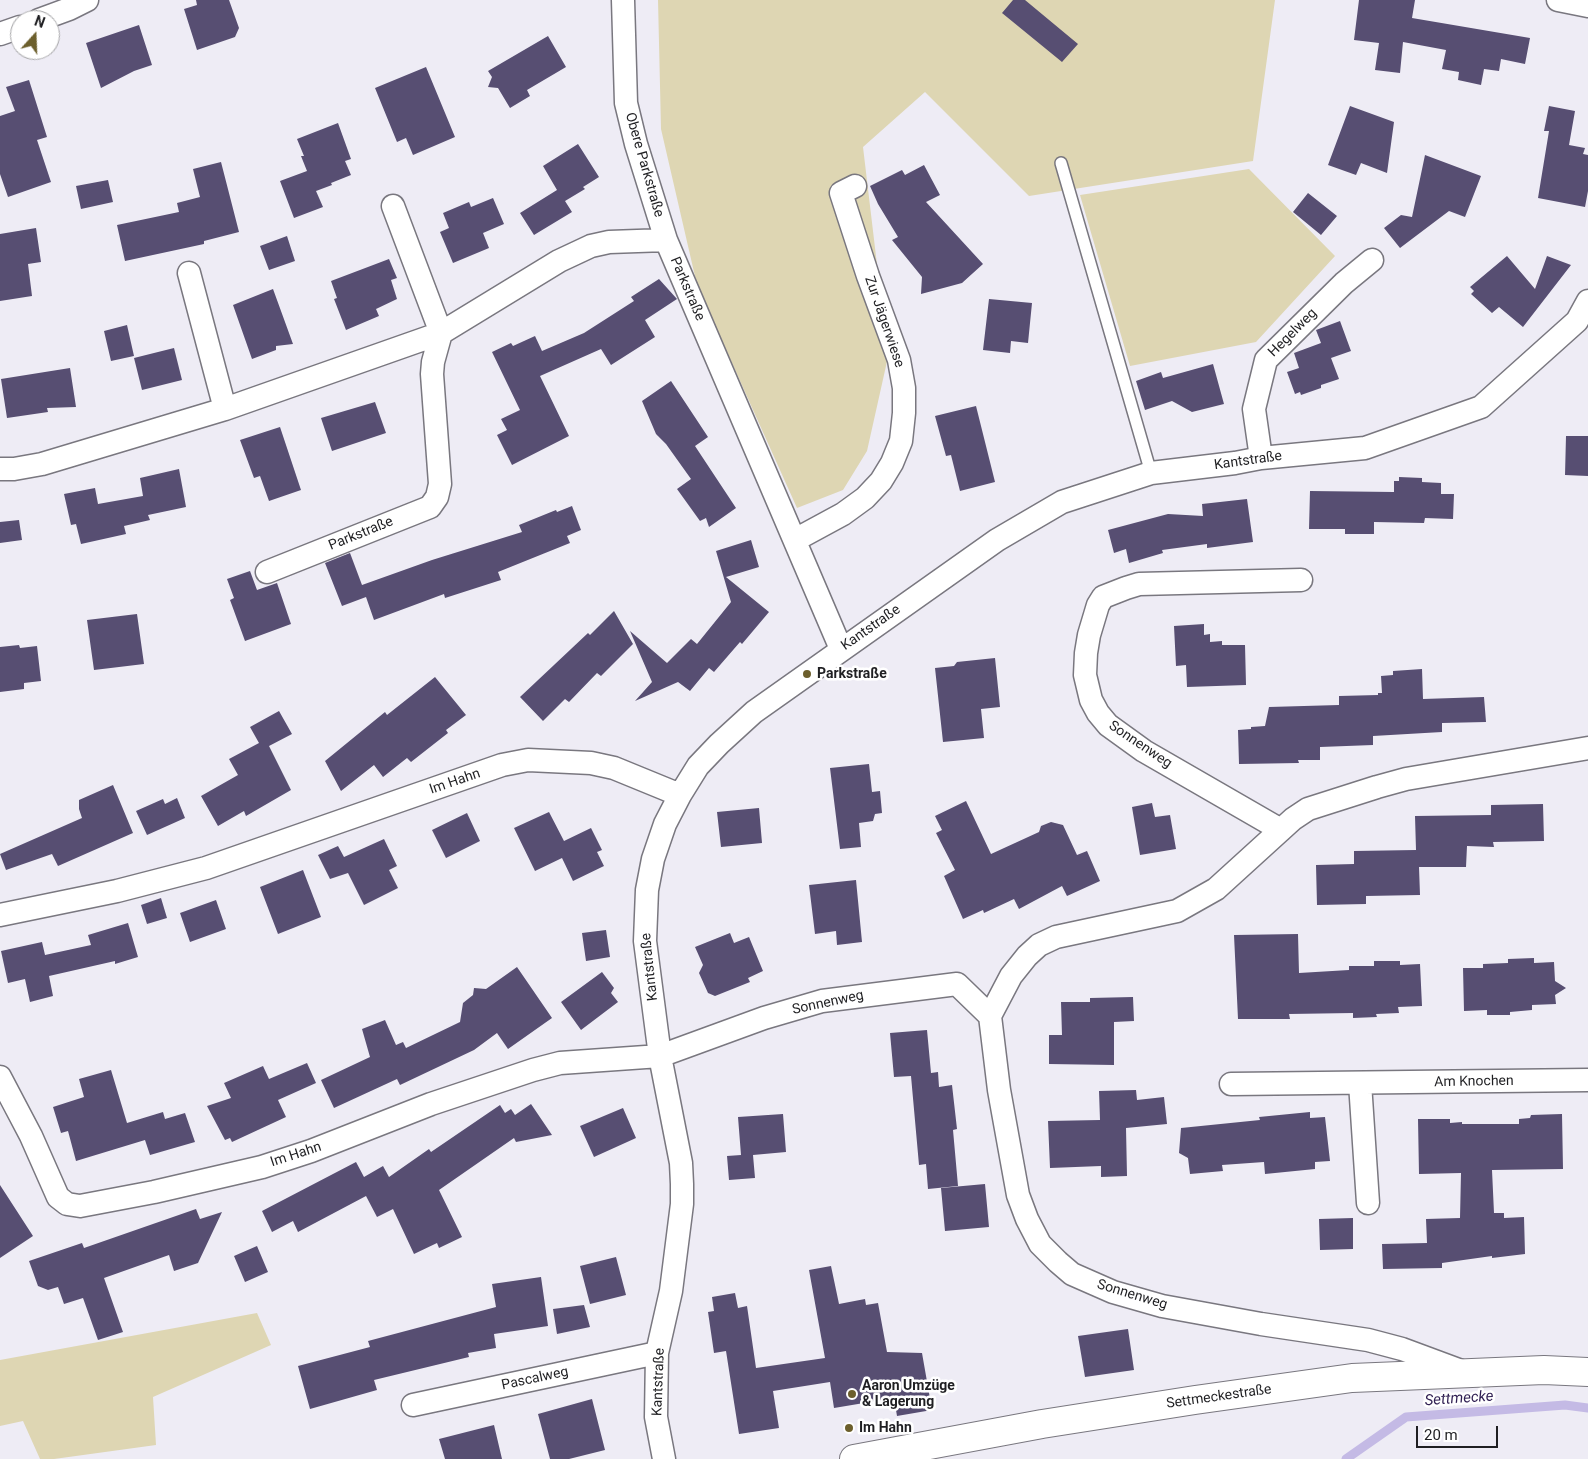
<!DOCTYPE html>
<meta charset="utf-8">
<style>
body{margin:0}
#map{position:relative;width:1588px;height:1459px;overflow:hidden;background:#eeecf5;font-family:Roboto,sans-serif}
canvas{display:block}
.north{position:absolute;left:10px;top:10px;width:50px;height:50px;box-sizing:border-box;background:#fff;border:1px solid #a5a5a7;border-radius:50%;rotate:20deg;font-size:14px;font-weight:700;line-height:20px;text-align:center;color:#1f1f22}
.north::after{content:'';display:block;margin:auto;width:18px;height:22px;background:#6c5f2c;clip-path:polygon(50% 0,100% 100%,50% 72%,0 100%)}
.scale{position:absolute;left:1416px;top:1426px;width:82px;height:22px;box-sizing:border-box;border:2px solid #1f1f22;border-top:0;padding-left:6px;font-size:15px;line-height:18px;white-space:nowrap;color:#1f1f22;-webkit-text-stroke:4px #fff;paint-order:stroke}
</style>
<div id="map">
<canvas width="1588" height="1459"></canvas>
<div class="north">N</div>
<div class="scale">20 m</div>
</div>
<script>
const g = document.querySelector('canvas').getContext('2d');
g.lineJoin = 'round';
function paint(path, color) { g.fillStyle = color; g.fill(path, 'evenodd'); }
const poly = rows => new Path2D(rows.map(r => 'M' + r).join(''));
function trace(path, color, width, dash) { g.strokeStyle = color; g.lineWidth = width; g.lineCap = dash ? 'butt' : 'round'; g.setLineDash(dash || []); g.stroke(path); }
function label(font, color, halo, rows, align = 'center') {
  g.font = font + ' Roboto,sans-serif'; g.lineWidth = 5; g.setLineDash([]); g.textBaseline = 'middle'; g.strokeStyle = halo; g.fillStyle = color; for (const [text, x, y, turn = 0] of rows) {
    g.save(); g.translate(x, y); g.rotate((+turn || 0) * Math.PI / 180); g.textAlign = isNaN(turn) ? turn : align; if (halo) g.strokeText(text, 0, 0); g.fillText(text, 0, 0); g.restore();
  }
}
const green = poly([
 [658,0,1275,0,1253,161,1029,196,925,92,863,147,888,357,867,451,843,490,797,508,697,285,661,129],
 [1249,169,1335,256,1256,342,1130,366,1080,195],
 [257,1313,271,1345,153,1397,156,1445,54,1459,40,1459,23,1421,0,1426,0,1360]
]);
const stream = poly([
 [1346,1459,1406,1417,1565,1405,1588,1408]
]);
const building = poly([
 [196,0,229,0,239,28,235,37,197,50,184,9,197,5],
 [1013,0,1025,0,1078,44,1062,62,1002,13],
 [1359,0,1415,0,1412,18,1530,38,1525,64,1501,59,1499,71,1484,69,1481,85,1458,80,1459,72,1442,69,1446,50,1403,42,1400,73,1375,70,1379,43,1354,40],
 [139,25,152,65,134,71,101,88,86,43],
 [548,36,566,67,527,90,530,96,510,108,498,88,488,87,492,77,488,71],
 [426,67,455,137,413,155,406,138,397,142,375,88],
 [29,80,47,137,37,140,51,182,8,197,0,174,0,116,15,111,6,87],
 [1350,106,1394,122,1387,173,1361,163,1356,175,1328,165],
 [1549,106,1575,111,1569,145,1585,148,1583,154,1588,155,1588,191,1585,207,1538,198,1549,131,1544,131],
 [338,123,351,159,345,161,351,175,331,183,332,185,316,191,323,207,294,218,280,181,307,171,301,156,304,156,297,139],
 [578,144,599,177,583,187,585,189,565,201,572,212,534,235,520,213,557,190,543,166],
 [1425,155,1481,176,1465,217,1449,211,1400,248,1384,228,1401,215,1412,217],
 [221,162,239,232,204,241,204,244,125,261,117,225,179,212,177,203,200,197,193,169],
 [924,165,940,195,926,202,983,264,962,283,921,294,922,277,892,240,898,237,878,204,870,186,902,170,905,175],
 [108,180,113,202,81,209,76,186],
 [1308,193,1337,216,1321,235,1293,212],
 [493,198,504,224,483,233,489,248,453,263,440,232,449,228,443,213,469,202,471,207],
 [36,228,41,262,28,264,32,296,0,301,0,234],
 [287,236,295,261,269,270,260,246],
 [1507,256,1535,289,1547,256,1571,265,1523,327,1499,307,1492,313,1471,294,1474,291,1470,287],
 [389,259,397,278,391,280,397,299,376,309,379,316,346,330,334,299,337,298,331,281],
 [659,279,677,299,645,320,655,337,611,365,601,349,540,376,569,436,512,465,497,435,507,430,501,419,520,410,492,352,511,343,513,346,535,336,542,351,584,333,634,301,631,297],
 [273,289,293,344,276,346,276,350,252,359,233,305],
 [989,299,1032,303,1028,343,1011,341,1010,353,983,350],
 [1340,321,1351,351,1331,358,1339,379,1321,385,1321,388,1301,395,1300,392,1295,394,1287,372,1299,368,1294,353,1321,343,1316,330],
 [127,325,134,356,111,361,104,331],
 [174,348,182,380,142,390,134,358],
 [1213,364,1224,404,1192,412,1172,401,1145,410,1136,381,1161,372,1163,378],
 [70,368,76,407,47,408,48,412,7,418,1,379],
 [671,381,708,437,695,446,736,508,709,527,706,518,700,521,677,489,691,479,666,444,656,434,642,401],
 [375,402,386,433,332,451,321,418],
 [976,406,995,482,960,491,951,455,946,456,935,416],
 [280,427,301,490,269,501,260,476,254,478,240,440],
 [1566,436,1588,436,1588,476,1565,475],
 [179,469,186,507,148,515,150,520,124,526,126,534,81,544,76,524,71,525,64,494,95,488,98,504,143,496,140,478],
 [1399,477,1422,478,1422,482,1441,483,1441,494,1454,494,1453,519,1425,518,1424,523,1374,522,1374,534,1345,534,1345,529,1309,529,1310,491,1394,492,1394,481,1399,481],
 [1247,499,1253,542,1207,548,1207,544,1162,550,1163,553,1129,563,1126,549,1114,553,1108,530,1168,514,1203,516,1202,504],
 [572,506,581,530,567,536,570,543,498,572,501,580,445,598,444,594,374,620,366,597,342,606,325,563,350,553,362,585,432,560,522,532,519,525,556,510,557,512],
 [19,520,22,540,0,543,0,522],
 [751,540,759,567,726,577,769,612,742,644,740,642,714,672,709,668,690,691,678,682,635,701,652,682,630,631,667,663,691,639,697,644,731,602,716,551],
 [250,571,257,590,277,583,291,624,245,641,230,600,234,598,227,579],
 [614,611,633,644,601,676,597,673,569,702,565,699,543,721,520,697,588,633,590,635],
 [137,614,144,664,94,670,87,620],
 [1204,624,1204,635,1210,634,1210,642,1222,641,1222,645,1245,645,1246,685,1187,687,1186,665,1176,666,1174,626],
 [19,645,20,648,37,646,41,681,24,683,24,689,0,692,0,647],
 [995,658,1000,707,981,709,984,738,943,742,935,668,954,666,957,662],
 [1422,669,1423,699,1484,697,1486,722,1442,723,1442,732,1373,736,1373,745,1320,747,1320,760,1298,760,1299,763,1239,764,1238,730,1251,729,1251,727,1265,726,1269,707,1339,705,1339,696,1378,695,1378,693,1382,693,1381,676,1393,675,1393,671],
 [435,677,466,715,446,730,448,733,411,762,407,758,383,777,374,765,341,791,325,761,385,712,387,715],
 [279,711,292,734,269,746,291,790,246,816,244,811,218,826,201,796,238,775,229,759,259,743,250,727],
 [869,764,872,792,880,791,882,813,875,814,873,821,859,823,861,847,840,849,830,768],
 [113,785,133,833,58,866,52,854,6,870,0,854,82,818,79,809,79,800],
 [177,798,185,818,147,835,136,811,163,799,165,804],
 [966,801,991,854,1039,832,1041,826,1051,822,1063,825,1077,855,1087,851,1100,881,1067,896,1062,886,1019,909,1014,899,984,913,983,910,963,919,944,876,955,870,936,833,942,830,935,816],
 [1152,803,1155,817,1170,815,1176,849,1140,855,1132,807],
 [1543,804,1544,841,1493,842,1494,847,1467,846,1466,867,1419,867,1420,895,1366,896,1366,904,1317,905,1316,865,1354,864,1354,851,1416,850,1415,816,1491,815,1491,805],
 [759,808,762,843,721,847,717,812],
 [549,812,564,841,591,828,602,850,597,852,604,866,573,881,562,858,535,871,514,828],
 [467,813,480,841,446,858,432,830],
 [384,839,397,866,389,870,398,888,364,905,348,873,330,879,318,855,338,846,344,857],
 [303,870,321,917,278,934,260,887],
 [856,880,862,942,837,945,836,931,815,934,809,885],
 [161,898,167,918,147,924,141,905],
 [216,900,226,929,190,942,180,913],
 [128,923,138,957,115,964,115,961,49,976,53,996,30,1002,25,979,8,983,1,951,42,942,45,955,91,945,88,935],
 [606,930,610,957,586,961,582,933],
 [730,933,734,943,749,937,763,971,748,978,750,982,715,996,708,993,699,973,703,965,695,947],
 [1298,934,1299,973,1349,970,1349,966,1374,966,1374,961,1400,961,1400,965,1420,964,1422,1006,1398,1007,1399,1013,1376,1014,1377,1017,1353,1018,1353,1013,1289,1014,1290,1019,1238,1019,1234,935],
 [1534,958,1534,963,1554,962,1555,981,1566,988,1555,995,1556,1004,1532,1005,1532,1010,1510,1012,1510,1015,1487,1015,1487,1010,1464,1011,1463,968,1483,968,1483,964,1508,963,1508,959],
 [517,967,552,1018,508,1049,497,1033,474,1050,400,1085,397,1079,334,1108,321,1080,370,1057,362,1029,385,1020,396,1045,403,1042,406,1048,460,1022,463,1003,473,995,474,988,486,989],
 [602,972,614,988,611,993,618,1002,581,1030,561,1002],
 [1133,997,1134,1021,1114,1022,1114,1065,1049,1064,1049,1035,1062,1035,1061,1002,1090,1002,1090,998],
 [927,1030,931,1073,938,1072,939,1087,952,1085,957,1129,953,1130,958,1186,928,1189,926,1164,919,1165,911,1076,894,1077,890,1033],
 [307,1063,316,1083,278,1100,286,1117,232,1142,230,1138,225,1140,207,1106,231,1098,224,1083,263,1066,269,1079],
 [111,1070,127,1123,163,1112,165,1119,185,1113,195,1142,150,1155,145,1140,76,1161,68,1131,61,1133,53,1107,84,1097,79,1079],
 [1136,1090,1137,1100,1164,1097,1167,1124,1126,1128,1127,1176,1101,1177,1101,1166,1050,1168,1048,1121,1100,1120,1099,1091],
 [531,1104,552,1135,516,1142,514,1138,439,1190,462,1237,439,1248,437,1243,414,1254,393,1209,377,1217,366,1196,298,1232,293,1221,272,1232,262,1211,356,1162,364,1177,383,1166,389,1177,429,1149,431,1152,500,1105,505,1113,511,1109,515,1115],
 [623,1108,636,1138,594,1157,580,1126],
 [1310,1112,1310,1118,1325,1117,1330,1161,1315,1162,1315,1169,1265,1174,1264,1162,1222,1165,1223,1171,1190,1174,1188,1158,1179,1153,1181,1128,1260,1120,1259,1117],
 [783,1114,786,1152,753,1155,755,1178,729,1180,727,1156,741,1155,738,1117],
 [1562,1114,1563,1169,1492,1170,1494,1213,1504,1213,1504,1218,1524,1217,1525,1254,1492,1258,1492,1256,1442,1263,1442,1268,1383,1269,1382,1244,1427,1243,1426,1219,1460,1218,1461,1173,1419,1174,1418,1119,1450,1119,1450,1123,1462,1122,1462,1124,1519,1124,1519,1119,1530,1118,1531,1115],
 [985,1184,989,1227,945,1231,941,1188],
 [0,1185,33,1236,0,1258],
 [196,1209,200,1219,222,1212,198,1263,174,1271,169,1255,104,1278,123,1332,98,1340,83,1298,64,1304,58,1287,48,1290,38,1286,29,1261,82,1243,84,1248],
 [1353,1218,1353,1249,1320,1250,1319,1219],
 [257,1246,268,1272,245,1282,234,1256],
 [616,1257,626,1295,590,1304,580,1266],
 [831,1266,839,1304,865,1299,866,1305,878,1303,887,1352,922,1353,932,1410,897,1416,894,1398,834,1408,830,1382,773,1391,779,1428,739,1434,726,1351,714,1353,708,1312,714,1311,712,1297,735,1293,738,1308,747,1306,756,1368,825,1358,809,1270],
 [541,1277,548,1326,494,1334,496,1348,468,1353,469,1357,374,1380,377,1390,310,1409,298,1366,370,1347,368,1341,496,1307,492,1284],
 [584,1305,590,1327,557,1334,553,1309],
 [1128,1329,1134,1370,1085,1377,1078,1336],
 [592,1399,605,1450,569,1459,550,1459,538,1414],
 [494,1425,502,1459,445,1459,439,1439]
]);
const service = poly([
 [1061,163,1151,473]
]);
const minor = poly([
 [623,0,626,103,636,144,666,240],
 [1558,0,1588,6],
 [39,20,69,9,87,0],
 [0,34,20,27],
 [189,273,225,409],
 [1261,458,1254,409,1266,360,1344,283,1372,260],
 [0,469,14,469,42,464,225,409,441,333,559,261,591,246,609,242,666,240,841,649],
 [795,540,843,514,865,498,881,481,892,463,901,441,904,413,904,388,899,360,868,276,841,193,855,186],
 [267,572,430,507,437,497,440,484,432,374,433,362,441,333,393,206],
 [1281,830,1144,751,1108,725,1098,713,1091,700,1085,675,1086,653,1089,635,1098,605,1103,597,1126,588,1139,584,1301,580],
 [0,915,117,891,206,868,502,765,528,760,591,763,614,768,680,795],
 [0,1077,31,1136,58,1197,67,1204,80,1206,154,1192,262,1167,311,1151,431,1104,533,1070,560,1063,660,1056,764,1018,822,1001,957,984,990,1016],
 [1360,1083,1368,1203],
 [1231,1084,1588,1080],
 [1464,1372,1402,1349,1368,1340,1261,1324,1162,1306,1113,1292,1072,1274,1058,1262,1040,1244,1027,1219,1018,1195,999,1090,990,1016,1011,976,1027,956,1039,945,1056,937,1177,911,1216,889,1293,819,1308,809,1377,787,1406,779,1588,748],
 [413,1405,657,1353],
 [664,1459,656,1417,657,1353,671,1291,682,1204,682,1184,681,1163,660,1056,645,941,647,890,653,859,665,824,680,795,698,766,719,744,754,712,997,540,1062,502,1151,473,1235,463,1261,458,1365,448,1481,407,1577,321,1588,301]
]);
const tertiary = poly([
 [854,1459,1042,1424,1195,1400,1352,1378,1544,1370,1588,1372]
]);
const markers = [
 [807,674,5,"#6c5f2c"],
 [852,1394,5,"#6c5f2c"],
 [849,1428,5,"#6c5f2c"]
];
const streetNames = [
 ["Obere Parkstraße",644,165,74],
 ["Parkstraße",687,289,67],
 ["Zur Jägerwiese",884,322,71],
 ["Hegelweg",1293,333,-45],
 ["Kantstraße",1248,461,-8],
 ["Parkstraße",361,534,-22],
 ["Kantstraße",871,628,-35],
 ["Sonnenweg",1140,745,34],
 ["Im Hahn",455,782,-19],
 ["Kantstraße",650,967,-96],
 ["Sonnenweg",828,1003,-12],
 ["Am Knochen",1474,1082,-1],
 ["Im Hahn",296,1155,-18],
 ["Sonnenweg",1132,1295,17],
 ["Pascalweg",535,1379,-12],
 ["Kantstraße",659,1382,-88],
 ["Settmeckestraße",1219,1397,-8]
];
const poiNames = [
 ["Parkstraße",817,674],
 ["Aaron Umzüge",862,1386],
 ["& Lagerung",862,1402],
 ["Im Hahn",859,1428]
];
const waterNames = [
 ["Settmecke",1459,1399,-4]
];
paint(green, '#ded6b3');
trace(stream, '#c4bae5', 9);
paint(building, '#574e72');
trace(service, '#79777f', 14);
trace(minor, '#79777f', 25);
trace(tertiary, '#79777f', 30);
trace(service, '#fff', 11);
trace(minor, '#fff', 22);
trace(tertiary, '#fff', 28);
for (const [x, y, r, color] of markers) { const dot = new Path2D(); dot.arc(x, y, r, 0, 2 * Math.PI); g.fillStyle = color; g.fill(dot); trace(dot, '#fff', 2); }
label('14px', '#1f1f22', '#fff', streetNames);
label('bold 14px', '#1f1f22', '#fff', poiNames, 'left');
label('italic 15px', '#2e1d51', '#fff', waterNames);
</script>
